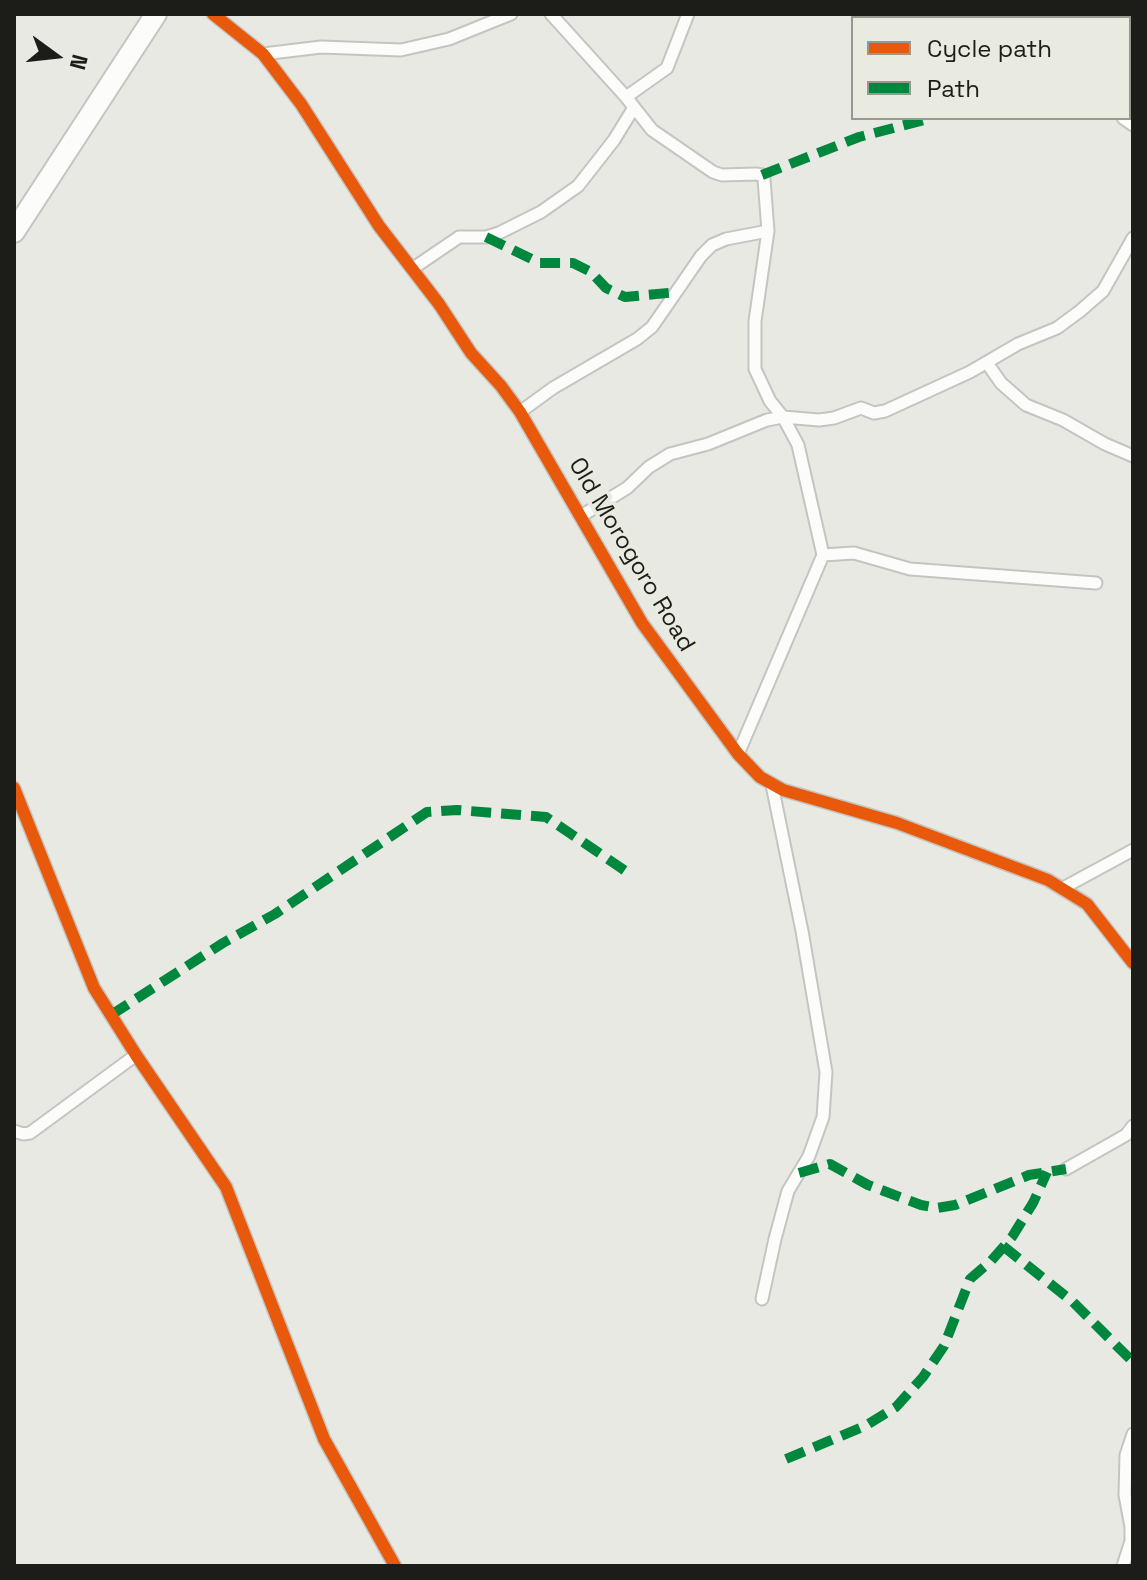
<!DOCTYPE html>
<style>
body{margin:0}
#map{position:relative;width:1147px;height:1580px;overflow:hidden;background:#e8e9e3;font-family:"Space Grotesk",sans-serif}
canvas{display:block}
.frame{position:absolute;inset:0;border:16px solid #1c1d19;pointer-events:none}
.legend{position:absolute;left:851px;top:16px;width:280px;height:104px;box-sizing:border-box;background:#e9ebe1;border:2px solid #979991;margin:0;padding:10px 14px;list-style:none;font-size:24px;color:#1c1d19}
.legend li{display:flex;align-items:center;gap:16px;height:40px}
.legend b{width:40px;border:2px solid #979991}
.north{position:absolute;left:16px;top:16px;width:80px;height:80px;-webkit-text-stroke:6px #e9ebe1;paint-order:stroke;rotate:105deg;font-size:22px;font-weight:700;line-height:32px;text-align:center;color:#1c1d19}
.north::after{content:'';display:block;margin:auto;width:28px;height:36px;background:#1c1d19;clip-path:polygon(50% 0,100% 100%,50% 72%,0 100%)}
</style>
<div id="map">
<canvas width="1147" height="1580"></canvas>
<div class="frame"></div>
<ul class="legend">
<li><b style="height:10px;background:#e8590c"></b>Cycle path</li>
<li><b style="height:10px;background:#00873e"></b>Path</li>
</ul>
<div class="north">N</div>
</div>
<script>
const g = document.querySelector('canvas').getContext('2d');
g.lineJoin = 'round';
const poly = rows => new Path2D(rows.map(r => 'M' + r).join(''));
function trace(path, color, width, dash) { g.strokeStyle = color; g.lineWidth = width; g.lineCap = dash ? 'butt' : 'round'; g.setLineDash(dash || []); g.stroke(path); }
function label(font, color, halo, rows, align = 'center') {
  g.font = font + ' "Space Grotesk",sans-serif'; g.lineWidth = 8; g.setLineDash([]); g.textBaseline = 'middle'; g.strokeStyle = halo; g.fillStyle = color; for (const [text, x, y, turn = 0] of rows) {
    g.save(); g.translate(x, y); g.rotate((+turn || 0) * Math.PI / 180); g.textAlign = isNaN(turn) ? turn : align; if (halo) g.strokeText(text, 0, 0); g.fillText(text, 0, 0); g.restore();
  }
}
const street = poly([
 [213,14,263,54,301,104,379,226,439,304,471,353,501,386,520,412,642,623,738,754,760,777,783,790,897,823,1048,880,1087,904,1133,963],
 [551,14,626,97,667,68,688,14],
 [1019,14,1021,18],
 [263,54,321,47,401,50,449,39,511,14],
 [626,97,652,130,713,172,722,175,756,174,762,175,764,179,768,231,755,321,755,369,770,401,783,417,798,445,823,555],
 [1123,118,1133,125],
 [412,269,459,237,486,237,499,233,541,212,578,186,614,140,633,109],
 [987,363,1001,383,1026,405,1063,420,1105,444,1133,456],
 [520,412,553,388,637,339,652,327,701,256,712,245,726,239,768,231],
 [581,516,627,488,649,467,670,454,708,444,767,420,783,417,819,420,834,418,861,408,874,413,885,411,970,372,1018,344,1057,328,1080,311,1103,291,1133,238],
 [738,754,823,555,854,553,910,569,1096,583],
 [14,788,94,988,136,1055,226,1187,324,1439,395,1566],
 [1063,888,1133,850],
 [14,1131,23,1134,30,1133,136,1055],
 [1066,1169,1126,1135,1133,1126],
 [762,1299,775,1239,788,1191,809,1156,823,1117,826,1072,802,931,772,785],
 [1123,1566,1131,1541,1131,1527,1125,1495,1126,1455,1133,1434]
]);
const highway = poly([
 [14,232,156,14]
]);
const quiet = poly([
 [762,175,859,137,932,118],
 [486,237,540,263,573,263,591,272,606,288,625,297,678,292],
 [111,1015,223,943,275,914,427,812,457,810,546,817,630,874],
 [799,1173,830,1164,868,1185,921,1205,937,1208,955,1205,1029,1175,1066,1169],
 [1003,1246,1073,1302,1133,1362],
 [786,1459,865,1426,896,1407,923,1377,944,1346,970,1279,991,1261,1012,1237,1033,1203,1047,1172]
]);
const cycleway = poly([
 [213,14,263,54,301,104,379,226,439,304,471,353,501,386,520,412,642,623,738,754,760,777,783,790,897,823,1048,880,1087,904,1133,963],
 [14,788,94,988,136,1055,226,1187,324,1439,395,1566]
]);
const streetNames = [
 ["Old Morogoro Road",631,555,59]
];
trace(street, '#c4c5c0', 15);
trace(highway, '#c4c5c0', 24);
trace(street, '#fcfcfb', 11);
trace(highway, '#fcfcfb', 20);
trace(quiet, '#00873e', 10, [20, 10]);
trace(cycleway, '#e8590c', 12);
label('24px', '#1c1d19', '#e9ebe1', streetNames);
</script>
